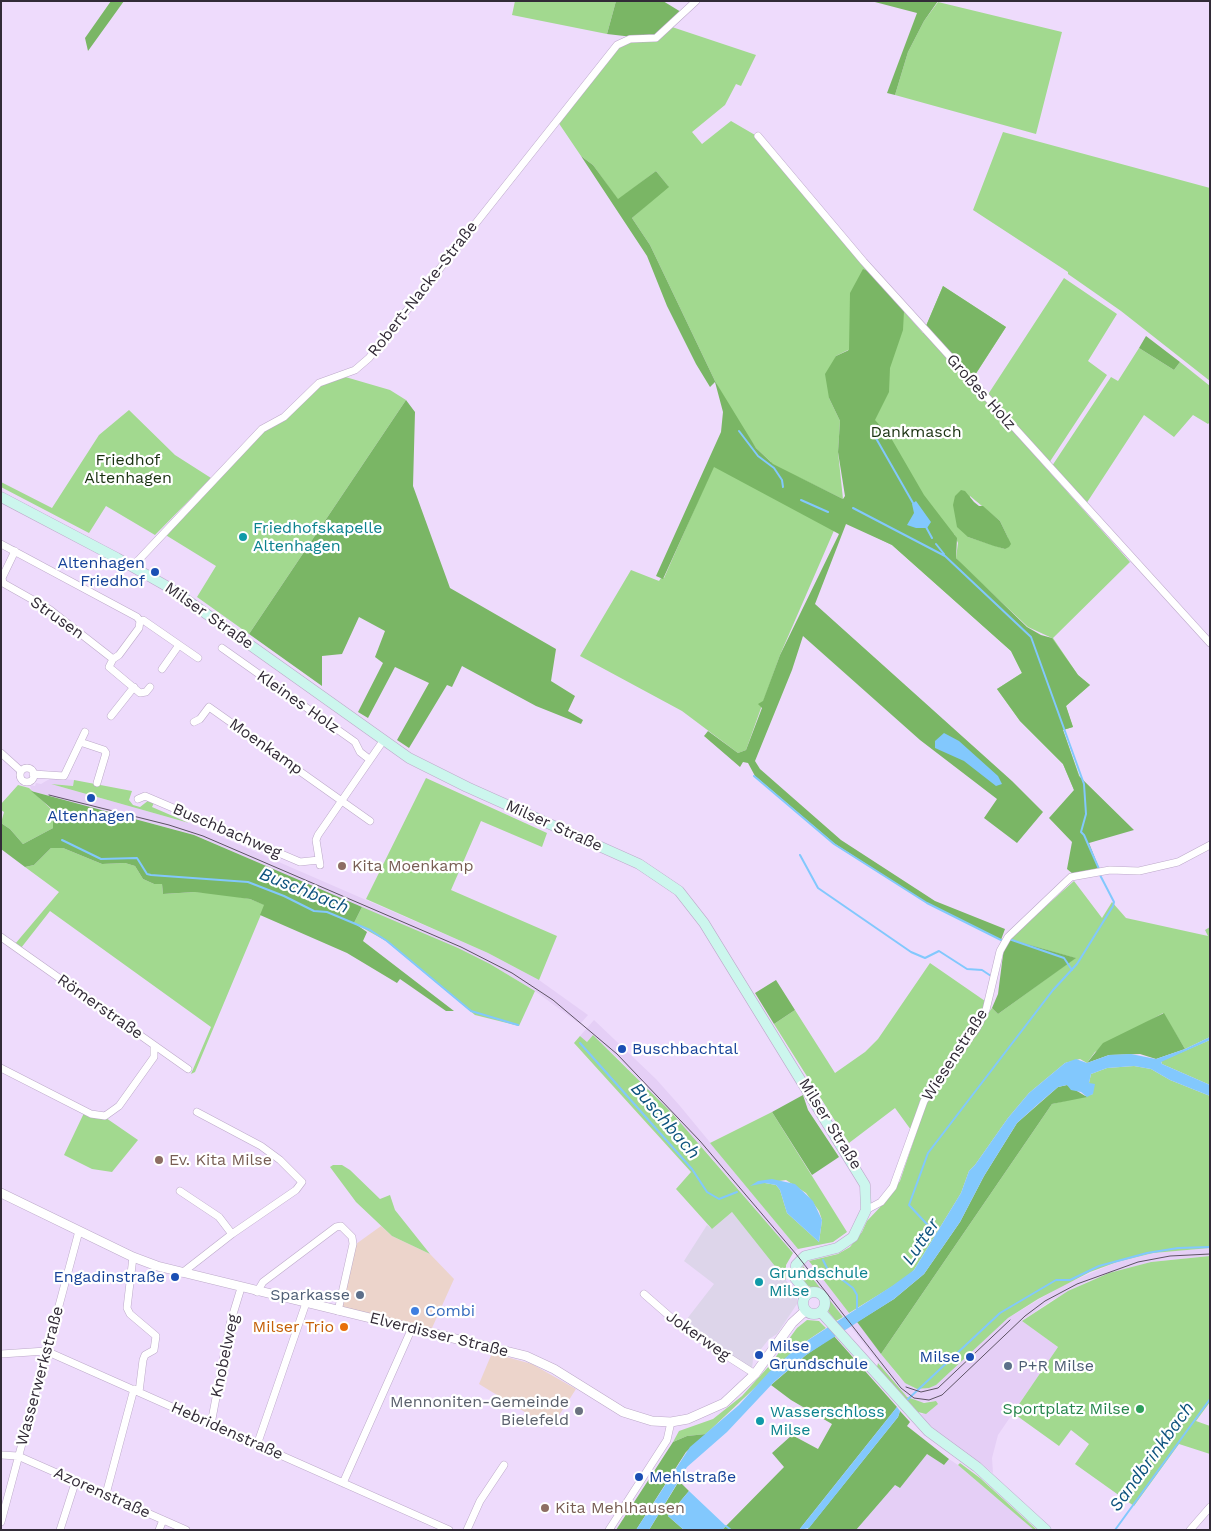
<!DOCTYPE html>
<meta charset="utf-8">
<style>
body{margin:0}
#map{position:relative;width:1211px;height:1531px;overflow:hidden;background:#eedbfc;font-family:"Work Sans",sans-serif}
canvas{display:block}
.frame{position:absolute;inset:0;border:2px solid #322b37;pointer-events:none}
</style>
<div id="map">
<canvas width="1211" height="1531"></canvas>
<div class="frame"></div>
</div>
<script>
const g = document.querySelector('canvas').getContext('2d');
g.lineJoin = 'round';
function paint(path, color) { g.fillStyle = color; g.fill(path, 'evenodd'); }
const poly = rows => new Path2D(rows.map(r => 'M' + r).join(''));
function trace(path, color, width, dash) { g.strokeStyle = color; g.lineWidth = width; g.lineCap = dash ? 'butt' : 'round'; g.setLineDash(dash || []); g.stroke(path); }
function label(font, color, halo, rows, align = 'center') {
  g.font = font + ' "Work Sans",sans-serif'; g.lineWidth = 4.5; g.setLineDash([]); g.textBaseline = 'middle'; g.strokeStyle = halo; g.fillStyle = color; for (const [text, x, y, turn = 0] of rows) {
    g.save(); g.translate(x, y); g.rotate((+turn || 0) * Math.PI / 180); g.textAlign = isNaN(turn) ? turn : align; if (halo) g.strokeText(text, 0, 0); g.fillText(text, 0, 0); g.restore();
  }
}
const commercial = poly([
 [381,1226,392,1236,430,1254,454,1279,432,1328,342,1307,356,1244],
 [492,1353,532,1364,576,1389,551,1428,479,1384]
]);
const built = poly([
 [51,778,74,780,73,786,51,784,189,823,488,953,539,980,588,1015,580,1024,535,991,490,964,195,835,31,791,30,785,35,786,36,783,41,784],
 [594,1020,656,1079,680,1106,798,1249,793,1253,704,1149,625,1065,593,1035,587,1042,580,1036],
 [1210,1248,1210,1256,1151,1262,1089,1281,1049,1302,1022,1321,1058,1347,998,1435,992,1458,993,1473,936,1431,916,1411,922,1414,936,1401,917,1402,903,1394,850,1326,857,1322,900,1378,914,1388,923,1389,1008,1318,1063,1285,1117,1262,1153,1253],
 [809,1261,849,1313,843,1317,803,1266],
 [927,1454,944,1465,949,1459,958,1465,1034,1530,856,1530,895,1485,899,1488]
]);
const education = poly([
 [732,1212,776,1265,797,1297,797,1304,777,1334,769,1339,753,1359,752,1369,683,1324,714,1284,684,1261,707,1225,712,1229]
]);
const green = poly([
 [515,1,616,1,607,34,512,15],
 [938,2,1062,32,1036,134,895,95,908,52,924,21],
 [672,27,756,55,741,86,736,84,725,105,692,132,702,144,731,121,755,135,859,260,923,333,943,286,1006,327,970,383,1130,562,1053,638,1078,675,1090,685,1066,706,1073,727,1063,730,1083,786,1074,790,1063,764,1020,721,997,689,1022,673,1011,651,892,545,839,519,780,655,746,750,738,753,682,711,580,656,631,570,659,581,661,578,664,578,713,467,771,462,756,448,735,418,715,381,650,245,632,218,668,186,656,171,618,200,593,165,581,156,558,122,619,46],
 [848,350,846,495,844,502,796,476,843,499,838,452,840,421,829,398,836,356],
 [970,496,1000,521,1008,538,1005,549,968,537],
 [954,534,958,543,956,558,964,567,1028,627,1052,638,1031,637,945,556],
 [1003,132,1210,188,1210,381,1121,311,1068,274,1068,272,973,210],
 [1064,278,1117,314,1088,361,1107,375,1049,463,987,396],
 [1139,348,1174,370,1180,362,1210,386,1210,422,1208,424,1193,415,1174,437,1144,415,1086,504,1052,466,1111,377,1118,381],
 [342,376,390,390,406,400,249,634,197,597,216,566,164,534,264,429,321,385],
 [129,410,175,455,211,478,155,535,106,506,89,533,1,487,1,482,52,508,99,435],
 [426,778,547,833,542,847,481,821,451,890,557,936,539,980,488,953,366,899],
 [74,780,132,791,129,800,133,805,140,807,149,800,154,803,152,807,189,823,51,784,73,786],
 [18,785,29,788,53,811,54,826,53,828,23,844,10,829,1,823,4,812,1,810,1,804],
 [51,848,63,848,102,864,125,863,135,866,143,879,154,884,162,884,163,894,195,892,218,893,250,899,265,905,195,1072,191,1074,211,1027,50,911,21,948,15,944,59,892,25,867,34,865],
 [1074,881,1102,918,1112,902,1126,918,1208,936,1205,930,1210,927,1210,1037,1185,1049,1163,1013,1095,1052,1087,1063,1080,1059,1065,1063,1029,1093,1008,1118,975,1165,969,1171,961,1193,914,1270,906,1278,849,1313,809,1261,838,1254,850,1247,862,1232,867,1221,885,1202,900,1181,926,1104,989,1012,992,1008,998,1014,1075,958,1009,939],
 [362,907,458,948,490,964,535,991,519,1026,475,1015,386,941,354,923],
 [930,963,985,1001,984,1010,975,1026,920,1101,911,1130,895,1108,849,1143,774,1024,795,1010,835,1073,865,1052,878,1039],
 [593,1035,672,1113,793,1253,786,1265,786,1280,732,1212,712,1229,676,1189,691,1172,574,1043,580,1036,587,1042],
 [1210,1040,1210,1085,1162,1064,1161,1061],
 [1134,1066,1151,1069,1170,1080,1210,1096,1210,1248,1153,1253,1117,1262,1090,1272,1038,1299,1008,1318,936,1385,929,1388,917,1389,905,1383,881,1354,1052,1104,1093,1094,1089,1083,1091,1074,1107,1068],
 [772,1112,847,1232,833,1242,798,1249,710,1143],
 [786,1180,806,1193,819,1211,822,1220,819,1242,787,1213,780,1190,776,1185,765,1183],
 [84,1113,95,1118,106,1118,138,1140,112,1172,92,1169,64,1155],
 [333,1165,342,1165,350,1170,380,1199,390,1195,395,1210,430,1254,392,1236,356,1202,330,1167],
 [1210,1256,1210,1402,1196,1421,1210,1426,1210,1454,1179,1444,1134,1506,1075,1464,1089,1444,1071,1430,1059,1446,1013,1413,1058,1347,1022,1321,1068,1291,1109,1273,1151,1262],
 [803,1266,843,1317,836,1321,828,1311,825,1295,805,1284,800,1274],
 [807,1320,819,1321,826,1328,799,1346,706,1434,687,1436,673,1442,679,1431,713,1419,742,1396,769,1366,797,1328],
 [878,1363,907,1397,924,1403,936,1401,938,1404,926,1414,918,1412,877,1367],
 [960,1463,980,1478,1037,1530,1034,1530,958,1465]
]);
const forest = poly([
 [111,1,124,1,88,51,85,38],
 [616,1,663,1,681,12,656,35,633,37,607,34],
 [871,1,938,1,924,21,908,52,895,95,887,93,917,13],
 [581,156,593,165,618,199,656,171,669,187,632,218,650,245,715,381,756,448,773,464,843,499,845,496,838,452,840,421,829,398,825,374,836,356,849,350,850,293,863,269,868,271,904,311,903,330,890,368,889,392,875,420,891,438,924,495,957,538,956,558,1027,627,1041,635,1052,638,1078,675,1090,685,1066,706,1073,727,1063,730,1079,776,1134,830,1089,843,1099,868,1073,874,1067,869,1072,842,1049,818,1074,790,1063,764,1020,721,997,689,1022,673,1011,651,892,545,846,524,815,604,1012,781,1043,812,1017,843,984,818,997,799,920,740,803,636,792,670,755,761,760,769,841,840,935,901,1005,929,1001,940,927,903,835,844,755,776,748,763,743,762,740,767,704,736,708,731,738,753,746,750,762,708,758,704,763,701,780,655,839,534,714,467,663,579,656,576,721,432,723,412,715,382,710,387,696,364,667,306,647,256],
 [943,286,1006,327,973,378,926,326],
 [1146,336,1180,362,1174,370,1139,348],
 [406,400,415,412,413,486,450,588,556,649,551,681,575,696,568,711,583,720,581,724,536,706,462,666,452,687,447,685,409,748,397,740,429,683,395,667,368,718,358,712,383,663,375,657,385,631,359,617,342,654,322,656,322,686,249,634],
 [961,490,965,491,974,502,979,506,983,506,1000,521,1011,544,1009,547,1005,549,994,546,968,537,957,527,953,505,955,496],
 [31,791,194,835,362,907,354,923,367,932,363,941,454,1011,446,1011,400,979,397,983,347,953,260,915,264,905,250,899,195,892,163,894,162,884,154,884,143,879,135,866,125,863,102,864,63,848,51,848,34,865,25,867,1,849,1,823,10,829,23,844,53,828,53,810],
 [1009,939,1076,958,998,1014,992,1008,998,994,1004,947],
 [776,980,795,1010,774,1024,755,993],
 [1164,1013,1185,1049,1156,1059,1140,1054,1109,1055,1087,1063,1103,1043],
 [1067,1085,1087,1097,1052,1104,881,1354,857,1322,894,1299,924,1274,960,1222,984,1176,1017,1123,1058,1087],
 [803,1095,808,1110,839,1157,812,1175,772,1112],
 [834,1336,897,1407,799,1530,722,1530,784,1467,772,1453,792,1435,818,1449,832,1424,791,1400,771,1385,806,1355],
 [900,1411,910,1422,907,1426,949,1459,944,1465,927,1454,900,1488,895,1485,856,1530,807,1530,898,1417],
 [706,1434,686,1452,636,1530,616,1530,673,1442,687,1436],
 [679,1481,689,1491,668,1516,684,1530,649,1530]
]);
const water = poly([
 [916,501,931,522,927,528,916,528,907,525,914,513,912,504],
 [944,733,959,741,998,776,1002,784,996,786,964,761,935,748,935,741],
 [1210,1037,1210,1040,1161,1062,1162,1064,1210,1085,1210,1096,1170,1080,1151,1069,1134,1066,1107,1068,1091,1074,1089,1083,1095,1084,1093,1094,1087,1097,1081,1092,1071,1090,1067,1085,1058,1087,1037,1105,1017,1123,984,1176,960,1222,924,1274,894,1299,806,1355,774,1382,727,1432,687,1467,649,1530,636,1530,690,1447,739,1405,769,1372,799,1346,892,1286,914,1270,961,1193,969,1171,975,1165,1008,1118,1029,1093,1065,1063,1076,1059,1087,1063,1109,1055,1131,1054,1156,1059,1185,1049],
 [772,1179,795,1184,813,1201,822,1220,819,1242,787,1213,780,1190,776,1185,765,1183,750,1186,758,1181],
 [897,1407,900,1411,898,1417,809,1528,799,1530],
 [689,1491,726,1526,722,1530,684,1530,668,1516]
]);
const stream = poly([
 [739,431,758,456,774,468,782,480,783,487],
 [873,433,913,503],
 [801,500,828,512],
 [853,508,945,556,1031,637,1084,784,1086,814,1081,832,1084,835,1099,869],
 [926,527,932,538],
 [936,544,944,554],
 [754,776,834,844,927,903,1001,940],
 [62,840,101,859,137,858,147,874,151,875,248,882,284,896,314,911,327,912,370,930,387,941,471,1011,518,1025],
 [800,855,818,888,911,952,925,958,939,951,967,969,982,970,991,976],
 [1009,939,1064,958,1072,970],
 [580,1043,692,1169,707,1192,719,1199,737,1192],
 [938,1236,909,1205,928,1153,1053,990,1077,964,1113,906,1114,902,1100,875],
 [823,1260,827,1268,853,1288,857,1295,857,1309],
 [906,1401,1000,1313,1056,1280,1070,1280,1099,1266,1147,1253,1178,1248,1210,1247],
 [726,1526,731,1530],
 [1115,1530,1210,1399]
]);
const minor = poly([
 [758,136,864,262,1210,643],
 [1,544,137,617,140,621,139,628,119,655,113,659,109,667,140,693,146,692,150,687],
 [15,551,2,578,3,583,49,609,113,659],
 [133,566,262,429,284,417,319,383,355,370,369,358,617,45,630,39,656,38,696,1],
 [140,621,143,620,198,658],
 [222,648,355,742,360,752,369,759],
 [162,669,179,645],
 [111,716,134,687],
 [194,722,200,719,209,707,370,821],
 [80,742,104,750,106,753,97,783],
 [1,753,21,771],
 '20 775a7 7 0 1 1 14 0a7 7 0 1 1-14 0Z',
 [33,774,64,776,85,732],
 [138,799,145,796,300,862,319,860],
 [320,865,316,840,318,835,383,741],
 [1,937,188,1069],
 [1,1068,91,1114,105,1116,119,1106,154,1057,154,1048],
 [180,1191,219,1217,232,1234],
 [866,1210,881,1202,893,1187,924,1101,977,1028,986,1010,1000,951,1008,937,1071,877,1110,870,1139,871,1178,862,1210,845],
 [133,1257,127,1308,130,1314,156,1336,154,1350,145,1355,143,1360,139,1392],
 [182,1273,232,1234,296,1190,302,1182,280,1160,261,1146,197,1112],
 [257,1292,263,1282,336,1227,341,1226,352,1237,353,1244,338,1311],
 [644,1294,683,1328,755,1374],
 [1,1354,46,1351,449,1530],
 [211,1424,230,1324,241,1288],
 [257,1445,306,1303],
 [1,1455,18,1456,186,1530],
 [343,1483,412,1328],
 [106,1494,134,1389],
 [1,1522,79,1231],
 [60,1530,76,1480],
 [159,1530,163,1520],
 [467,1530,480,1501,504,1465],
 [609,1530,667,1440,671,1422],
 [1190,1530,1210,1507]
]);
const tertiary = poly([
 [1,1193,133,1257,157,1266,526,1356,554,1369,623,1412,652,1421,671,1422,688,1419,724,1403,755,1374,792,1323,805,1311]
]);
const secondary = poly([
 [1,497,117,558,170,588,409,758,467,787,639,864,679,891,704,923,865,1185,866,1210,853,1237,837,1248,805,1256,796,1265,795,1278,808,1294],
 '803 1303a11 11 0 1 1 22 0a11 11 0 1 1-22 0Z',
 [821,1312,928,1431,977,1467,1046,1530]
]);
const tram = poly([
 [49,795,169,825,203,836,461,947,512,973,553,1000,617,1054,700,1141,796,1254,901,1388,914,1398,929,1400,942,1395,1025,1316,1045,1301,1077,1284,1138,1262,1170,1256,1210,1254],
 [906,1387,921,1392,938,1388,1010,1320]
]);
const markers = [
 [243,537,5,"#0f9aa8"],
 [155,572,5,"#1a4fb4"],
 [91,798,5,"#1a4fb4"],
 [342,866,5,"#8d6e63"],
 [622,1049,5,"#1a4fb4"],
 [159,1160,5,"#8d6e63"],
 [175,1277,5,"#1a4fb4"],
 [759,1282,5,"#0f9aa8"],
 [360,1295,5,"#5c6f8a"],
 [415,1311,5,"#3f7fe0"],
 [344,1327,5,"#e8710a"],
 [759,1355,5,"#1a4fb4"],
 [970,1357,5,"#1a4fb4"],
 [1008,1366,5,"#5c6f8a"],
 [1140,1409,5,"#2e9e5b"],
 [579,1411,5,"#6b7280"],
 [760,1421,5,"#0f9aa8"],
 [639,1477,5,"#1a4fb4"],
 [545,1508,5,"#8d6e63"]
];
const streetNames = [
 ["Robert-Nacke-Straße",423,289,-52],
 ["Großes Holz",981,392,48],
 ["Milser Straße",209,616,35],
 ["Strusen",57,618,35],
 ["Kleines Holz",298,702,35],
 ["Moenkamp",266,747,35],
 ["Milser Straße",554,826,24],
 ["Buschbachweg",227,831,23],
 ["Römerstraße",100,1007,35],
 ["Wiesenstraße",955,1055,-57],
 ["Milser Straße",830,1124,58],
 ["Elverdisser Straße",439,1335,14],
 ["Jokerweg",698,1336,35],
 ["Knobelweg",225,1356,-78],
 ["Wasserwerkstraße",40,1376,-75],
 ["Hebridenstraße",227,1431,24],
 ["Azorenstraße",102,1493,24]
];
const parkNames = [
 ["Dankmasch",916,432],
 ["Friedhof",128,460],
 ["Altenhagen",128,478]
];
const cultureNames = [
 ["Friedhofskapelle",253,528],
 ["Altenhagen",253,546],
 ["Grundschule",769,1273],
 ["Milse",769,1291],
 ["Wasserschloss",770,1412],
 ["Milse",770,1430]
];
const transitNames = [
 ["Altenhagen",145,563],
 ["Friedhof",145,581],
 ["Altenhagen",91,816,"center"],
 ["Buschbachtal",632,1049,"left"],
 ["Engadinstraße",165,1277],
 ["Milse",769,1346,"left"],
 ["Grundschule",769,1364,"left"],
 ["Milse",960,1357],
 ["Mehlstraße",649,1477,"left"]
];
const educationNames = [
 ["Kita Moenkamp",352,866],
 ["Ev. Kita Milse",169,1160],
 ["Kita Mehlhausen",555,1508]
];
const serviceNames = [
 ["Sparkasse",350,1295],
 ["P+R Milse",1018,1366,"left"]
];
const shopNames = [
 ["Combi",425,1311]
];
const foodNames = [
 ["Milser Trio",334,1327]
];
const worshipNames = [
 ["Mennoniten-Gemeinde",569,1402],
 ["Bielefeld",569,1420]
];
const leisureNames = [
 ["Sportplatz Milse",1130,1409]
];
const waterNames = [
 ["Buschbach",304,891,22],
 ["Buschbach",665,1121,49],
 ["Lutter",921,1242,-56],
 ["Sandbrinkbach",1152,1457,-54]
];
paint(commercial, '#ecd4cb');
paint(built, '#e5cff6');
paint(education, '#ddd5ea');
paint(green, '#a2d98f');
paint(forest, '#7ab665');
paint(water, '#82c8fd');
trace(stream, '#82c8fd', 2);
trace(minor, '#bca9c9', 8);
trace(tertiary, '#bca9c9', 10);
trace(secondary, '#bca9c9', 11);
trace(minor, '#fff', 7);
trace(tertiary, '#fff', 9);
trace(secondary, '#ccf6ed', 10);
trace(tram, '#5d5364', 1);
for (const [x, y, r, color] of markers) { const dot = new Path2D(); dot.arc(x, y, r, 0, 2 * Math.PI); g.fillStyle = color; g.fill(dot); trace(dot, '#fff', 2); }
label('16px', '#322b37', '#fff', streetNames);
label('16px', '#1a3211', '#fff', parkNames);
label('16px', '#0d838f', '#fff', cultureNames, 'left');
label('16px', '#164399', '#fff', transitNames, 'right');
label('16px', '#785e54', '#fff', educationNames, 'left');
label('16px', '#4e5e75', '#fff', serviceNames, 'right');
label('16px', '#366cbe', '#fff', shopNames, 'left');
label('16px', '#c56008', '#fff', foodNames, 'right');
label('16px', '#5b616d', '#fff', worshipNames, 'right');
label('16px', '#27864d', '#fff', leisureNames, 'right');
label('italic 18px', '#0d537e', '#fff', waterNames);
</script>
